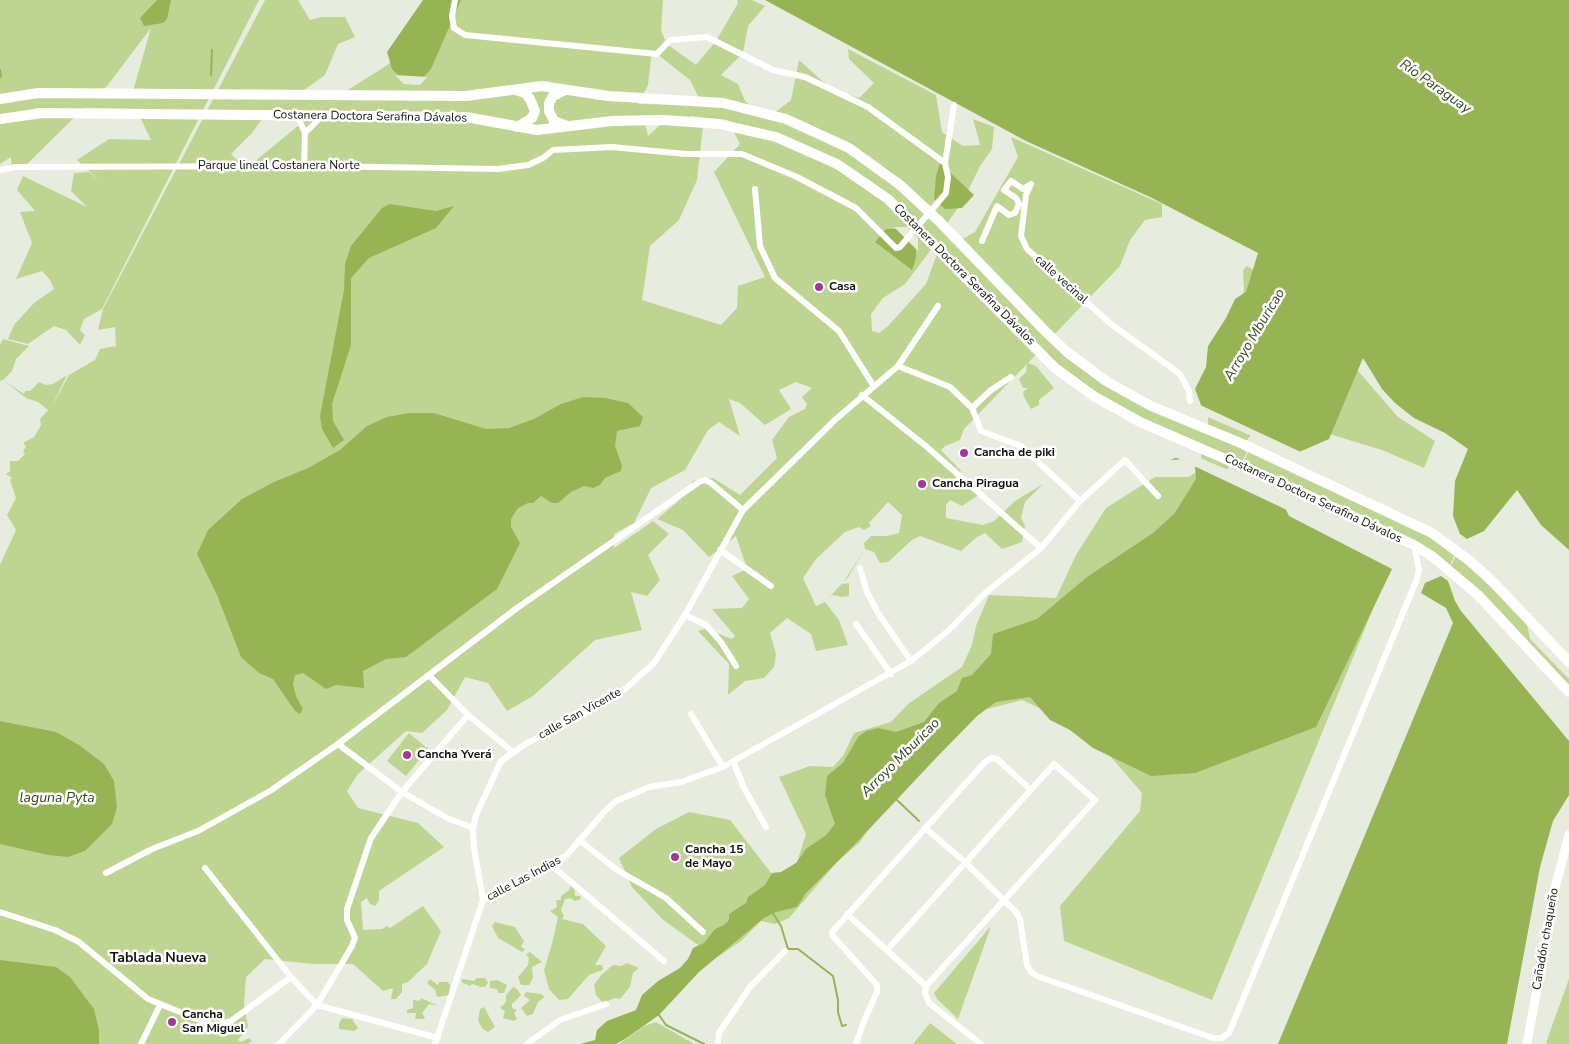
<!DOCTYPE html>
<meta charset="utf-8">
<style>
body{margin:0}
canvas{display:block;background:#e7ecdf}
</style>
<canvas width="1569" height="1044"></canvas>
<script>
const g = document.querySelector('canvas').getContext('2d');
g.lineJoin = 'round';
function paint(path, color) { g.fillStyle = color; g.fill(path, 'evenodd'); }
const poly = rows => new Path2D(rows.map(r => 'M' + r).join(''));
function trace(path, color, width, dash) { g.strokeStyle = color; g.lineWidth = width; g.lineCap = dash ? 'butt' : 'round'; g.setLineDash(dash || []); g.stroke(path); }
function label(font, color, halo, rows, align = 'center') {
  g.font = font + ' "Nunito Sans",sans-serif'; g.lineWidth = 5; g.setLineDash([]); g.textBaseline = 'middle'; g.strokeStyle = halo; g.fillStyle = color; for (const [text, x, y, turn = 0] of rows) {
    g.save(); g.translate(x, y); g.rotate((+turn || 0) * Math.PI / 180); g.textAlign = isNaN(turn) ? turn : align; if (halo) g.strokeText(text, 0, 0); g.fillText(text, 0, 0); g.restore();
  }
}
const green = poly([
 [0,0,259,0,102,309,84,319,80,330,85,335,80,345,66,330,54,326,28,344,8,339,14,325,34,303,54,289,50,280,42,271,16,279,32,243,20,212,35,211,17,190,23,176,87,207,71,191,74,173,89,172,103,184,77,160,109,139,151,140,136,109,84,108,24,167,12,169,11,157,0,164],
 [151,28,131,98,95,97,107,86],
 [265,0,298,0,310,20,321,17,345,17,355,37,338,44,325,75,304,90,332,100,389,64,405,27,431,0,663,0,661,31,667,44,696,65,716,41,738,3,737,0,752,0,765,6,748,26,743,53,721,75,738,84,745,101,762,116,768,118,791,100,799,60,831,89,859,98,874,83,849,59,848,49,936,95,942,132,963,146,980,145,973,119,994,127,992,149,980,166,964,199,942,231,954,244,975,232,1018,157,1011,137,1162,204,1162,217,1145,220,1130,240,1120,266,1049,340,1088,373,1208,430,1208,412,1224,333,1244,291,1243,270,1247,266,1288,290,1398,417,1435,441,1424,468,1382,450,1326,433,1252,433,1241,449,1247,452,1241,463,1234,460,1221,477,1108,740,1022,700,983,710,877,816,860,842,838,861,789,918,775,924,761,921,741,941,716,958,662,919,632,887,619,858,656,829,689,812,730,820,775,878,797,862,806,834,779,777,810,766,833,767,843,756,854,733,891,722,908,704,962,667,972,645,976,626,989,595,1056,598,1076,555,1106,508,1155,477,1188,477,1202,469,1201,451,1081,383,1041,349,1028,363,1036,366,1054,388,1039,400,1039,405,1031,409,1024,397,1023,392,1028,388,1023,388,1019,379,1026,372,1027,364,964,429,960,440,945,446,941,450,961,471,953,480,983,492,962,506,950,500,946,505,946,518,983,525,994,521,1015,501,1043,484,1025,502,1021,518,1025,526,1022,542,1002,549,985,533,977,537,961,551,920,536,912,540,888,562,880,563,874,552,865,549,842,584,849,583,849,596,842,597,832,595,825,602,839,620,848,645,816,651,811,634,787,618,770,633,776,654,774,667,764,678,745,681,728,695,729,664,698,631,706,629,732,639,735,636,712,609,742,608,749,599,732,576,747,569,736,536,709,557,683,530,657,519,681,499,693,481,713,478,740,495,777,458,772,440,789,417,805,409,807,404,802,397,812,388,796,382,779,390,791,409,765,425,740,403,729,399,740,436,719,422,708,430,685,470,651,488,634,523,614,534,614,548,653,521,669,534,648,555,660,580,647,596,631,592,642,630,595,640,533,696,507,711,488,683,465,677,447,710,422,733,406,731,358,774,347,791,358,808,418,823,444,847,379,891,379,900,375,906,370,904,367,898,361,902,363,930,382,929,387,926,390,928,423,906,441,931,498,938,492,926,495,922,515,927,524,941,552,944,558,917,550,911,557,907,556,900,561,900,561,896,569,890,571,886,575,890,575,896,580,896,581,899,575,901,570,898,565,899,561,910,564,916,562,919,583,924,606,946,595,965,602,965,603,970,589,975,568,999,559,1000,549,989,544,970,552,944,524,941,521,947,525,949,522,952,498,938,441,931,427,964,408,982,402,984,402,992,396,999,391,999,393,988,383,991,353,964,313,964,265,959,246,977,244,1003,248,1027,238,1040,241,1042,249,1038,252,1041,248,1044,0,1044,0,565,16,530,7,515,16,498,10,480,12,478,6,474,10,471,10,461,18,461,25,454,23,452,26,446,23,443,34,437,41,425,40,419,48,410,38,402,26,398,3,380,0,381,0,345,3,339,29,346,16,359,12,371,3,380,24,394,25,391,30,391,39,382,46,385,53,384,67,375,51,408,69,375,95,360,100,349,116,346,115,327,98,330,103,309],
 [652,50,690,80,701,102,691,105,638,104,648,85],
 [268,111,315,112,254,162,239,162,231,154,252,133],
 [640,115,645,115,670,116,648,136,644,119],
 [689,116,728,120,740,144,714,172,765,277,738,286,737,308,721,325,642,300,650,246,679,220,697,180,703,126],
 [936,243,937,254,926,284,888,326,879,333,872,331,871,314,883,298,905,284],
 [888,502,902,515,899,533,887,536,871,536,864,543,865,549,848,577,825,602,816,606,803,578,816,559,845,532,859,527,864,530,871,526,869,523],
 [1248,452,1424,533,1455,554,1450,565,1398,532,1243,464],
 [1456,555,1475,570,1527,624,1530,639,1569,679,1569,687,1451,566],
 [1387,575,1212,1000,1064,941,1060,906,1140,811,1142,793,1105,750],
 [409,733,428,749,406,776,387,761],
 [991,926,978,963,958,1019,937,999,934,993],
 [530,952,542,962,532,967,533,978,529,985,521,985,518,977,528,965,529,958,526,954],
 [627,963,639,968,633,973,630,987,620,999,615,998,603,1003,596,995,594,985,601,975,613,965,621,966],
 [477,978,485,978,488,983,485,987,481,987,472,984,470,986,461,982,463,979,474,981],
 [430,979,438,985,439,982,448,982,450,985,449,995,437,997,435,990,427,983],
 [1569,979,1569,1044,1546,1044,1548,1037],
 [497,980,507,985,504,993,498,993,497,989,490,988,490,981],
 [513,987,517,989,521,995,512,1004,512,1008,517,1010,514,1013,517,1019,514,1021,503,1018,505,1011,500,1008,506,1002,506,995],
 [526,992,541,994,545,997,538,1002,533,1014,527,1016,521,1008,530,1000,524,996],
 [421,998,438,1006,429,1004,422,1013,425,1018,423,1019,415,1019,416,1013,407,1013,407,1010,413,1008,413,1000,420,1001],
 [484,1007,495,1027,488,1032,483,1029,478,1021,480,1009],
 [342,1018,352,1019,358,1028,354,1031,339,1029,339,1023],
 [656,1022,694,1044,619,1044,644,1026],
 [930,1023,957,1044,913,1044]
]);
const water = poly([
 [157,0,171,0,167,19,163,23,144,26,140,18],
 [423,0,461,0,431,69,419,82,405,82,392,69,387,52],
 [765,0,1569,0,1569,550,1541,525,1517,490,1484,531,1467,539,1460,534,1453,516,1455,481,1468,449,1445,433,1414,418,1395,403,1382,389,1363,358,1329,439,1297,453,1204,413,1195,389,1206,367,1208,346,1226,318,1235,299,1246,292,1258,253,1150,197,1026,141],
 [940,163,974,195,962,208,945,209,934,199,936,176],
 [390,204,436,211,454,206,436,228,369,258,351,278,351,345,332,404,333,421,344,440,333,448,322,429,320,416,344,290,345,264,351,246,382,208],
 [886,229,905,229,916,239,916,258,912,270,875,242],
 [583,397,605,398,628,403,643,417,640,426,617,431,615,446,622,466,621,471,605,478,600,485,593,488,584,486,571,492,558,503,552,503,541,496,533,503,528,503,518,508,511,519,511,527,520,543,497,589,406,657,386,659,363,671,364,688,336,685,326,689,303,673,295,675,293,684,296,696,303,709,300,714,295,711,273,679,259,673,241,657,217,595,197,554,208,530,242,499,274,482,308,468,340,450,367,426,387,417,409,413,434,413,486,429,509,428,534,419,561,404],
 [1185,454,1279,494,1289,516,1392,569,1316,727,1195,773,1151,776,1093,748,1070,730,1050,720,1030,697,996,702,977,716,936,758,858,841,806,893,797,907,776,912,764,918,699,972,659,1015,625,1039,616,1044,580,1044,595,1040,597,1030,607,1021,636,1010,642,995,658,981,680,968,688,959,693,948,704,943,715,929,724,925,729,920,729,914,746,903,748,897,765,885,772,873,781,872,796,863,806,849,826,835,835,824,825,795,827,776,843,763,858,737,866,731,878,728,896,732,924,722,939,703,957,691,962,678,972,675,991,654,993,634,1037,619,1087,577,1153,533,1174,514,1196,479,1195,466,1185,459,1170,460],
 [1441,576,1448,581,1455,601,1461,611,1569,741,1569,795,1553,821,1540,867,1507,1044,1278,1044,1453,623,1446,608,1421,593,1425,583],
 [0,721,56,732,79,745,104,764,114,781,117,807,112,824,85,851,68,857,48,855,0,844],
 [0,960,56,967,70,977,94,1009,99,1030,99,1044,0,1044]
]);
const pier = poly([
 [395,75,427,77,420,85,404,84],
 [894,227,907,227,918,238,918,251],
 [1198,404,1303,453,1296,455,1203,415],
 [1186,452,1280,492,1289,511,1173,456]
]);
const stream = poly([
 [0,70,1,77],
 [211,75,212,50],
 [897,800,919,821],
 [772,912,781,926,788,949,798,949,833,976,838,1000,838,1012,842,1026,846,1025],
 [659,1015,666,1025,704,1044]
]);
const minor = poly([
 [455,0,452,16,454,28,465,35,657,54,670,40,707,37,773,70,805,77,868,107,945,163],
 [297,115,305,133,304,166],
 [305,133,321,117],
 [0,170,16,167,319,166,498,169,528,165,543,158,553,150,612,147,686,154,742,154,797,177,856,208,896,248,900,247,946,193,948,177,945,163,954,105],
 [755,189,760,246,775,278,839,331,873,385],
 [982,241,997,206,1009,215,1015,213,1019,204,1016,198,1004,190,1011,181,1023,189,1031,184,1026,195,1021,236,1027,249,1111,324,1180,374,1189,391,1190,401],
 [898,366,950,387,972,408,981,431,1021,446,1080,501],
 [862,395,927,447,1041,548],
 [972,408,991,390,1011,377],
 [720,550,771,586],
 [860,568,867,592,878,613,911,661],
 [685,615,706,625,721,642,736,666],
 [856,624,891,674],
 [429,675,468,715,513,752],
 [691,714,723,767],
 [338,744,402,792,447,818,473,828],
 [733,761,744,788,766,827],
 [925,828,965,862,1016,912,1020,919,1027,965,1031,972,1037,976,1213,1038,1222,1038,1229,1033,1417,579,1419,570,1414,545],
 [579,840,617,870,666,898,703,932],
 [551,865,664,961],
 [205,868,291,977,317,1005,438,1038],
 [106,873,152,849,198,831,270,791,338,744,517,608,699,482,705,480,711,483,743,510],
 [483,900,474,848,473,828,476,815,501,761,527,743,579,717,625,689,654,663,685,615,743,510,836,419,898,366,938,306],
 [0,912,55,930,79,942,148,999,214,1026,231,1021,291,977],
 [847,914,926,986],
 [887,950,1054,764,1095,800,926,986,925,993,929,1003,981,1044],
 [141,1044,160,1005],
 [279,1044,317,1005,352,946,355,938,347,920,347,909,371,838,402,792,468,715],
 [435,1044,483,900,566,856,605,811,616,801,649,787,681,782,723,767,911,661,948,631,984,594,1041,548,1080,501,1125,460,1158,496],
 [527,1044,560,1020,606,1004],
 [718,1044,719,1033,750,987,785,951],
 [856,1044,864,1021,877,992,877,985,833,936,832,932,985,762,991,758,997,759,1031,790]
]);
const secondary = poly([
 [1527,1044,1555,888,1569,835]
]);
const trunk = poly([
 [516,90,525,93,530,99,535,111,532,118,517,127],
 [565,90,553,96,549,103,549,111,554,121,567,126],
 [0,99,38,93,466,96,542,86,608,96,723,103,786,119,849,148,900,185,939,221,1045,331,1067,352,1106,381,1151,406,1243,444,1432,533,1470,561,1494,583,1569,662],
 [0,119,42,113,466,117,537,130,612,121,663,120,719,124,776,137,837,164,888,199,1055,368,1095,397,1140,422,1292,488,1414,545,1433,557,1478,595,1569,692]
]);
const markers = [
 [819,287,5,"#a53896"],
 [964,453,5,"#a53896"],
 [922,484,5,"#a53896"],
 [407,755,5,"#a53896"],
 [675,857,5,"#a53896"],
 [172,1022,5,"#a53896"]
];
const streetNames = [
 ["Costanera Doctora Serafina Dávalos",370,117,1],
 ["Parque lineal Costanera Norte",279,166],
 ["Costanera Doctora Serafina Dávalos",964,275,45],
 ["calle vecinal",1061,280,42],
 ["Costanera Doctora Serafina Dávalos",1313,499,25],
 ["calle San Vicente",580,714,-29],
 ["calle Las Indias",524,879,-28],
 ["Cañadón chaqueño",1546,939,-80]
];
const poiNames = [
 ["Casa",829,287],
 ["Cancha de piki",974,453],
 ["Cancha Piragua",932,484],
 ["Cancha Yverá",417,755],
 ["Cancha 15",685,850],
 ["de Mayo",685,864],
 ["Cancha",182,1015],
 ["San Miguel",182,1029]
];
const waterNames = [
 ["Río Paraguay",1435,87,35],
 ["Arroyo Mburicao",1255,335,-59],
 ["Arroyo Mburicao",901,758,-45],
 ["laguna Pyta",57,799]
];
const neighbourhoodNames = [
 ["Tablada Nueva",158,959]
];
paint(green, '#bed592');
paint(water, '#97b455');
paint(pier, '#e7ecdf');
trace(stream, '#97b455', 2);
trace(minor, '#fff', 6);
trace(secondary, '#fff', 9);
trace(trunk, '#fff', 10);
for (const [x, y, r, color] of markers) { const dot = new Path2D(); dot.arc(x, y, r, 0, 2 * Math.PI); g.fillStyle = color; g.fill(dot); trace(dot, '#fff', 2); }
label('12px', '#11130e', '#fff', streetNames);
label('bold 12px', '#11130e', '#fff', poiNames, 'left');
label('italic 14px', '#37431b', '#fff', waterNames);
label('bold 14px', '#11130e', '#fff', neighbourhoodNames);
</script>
